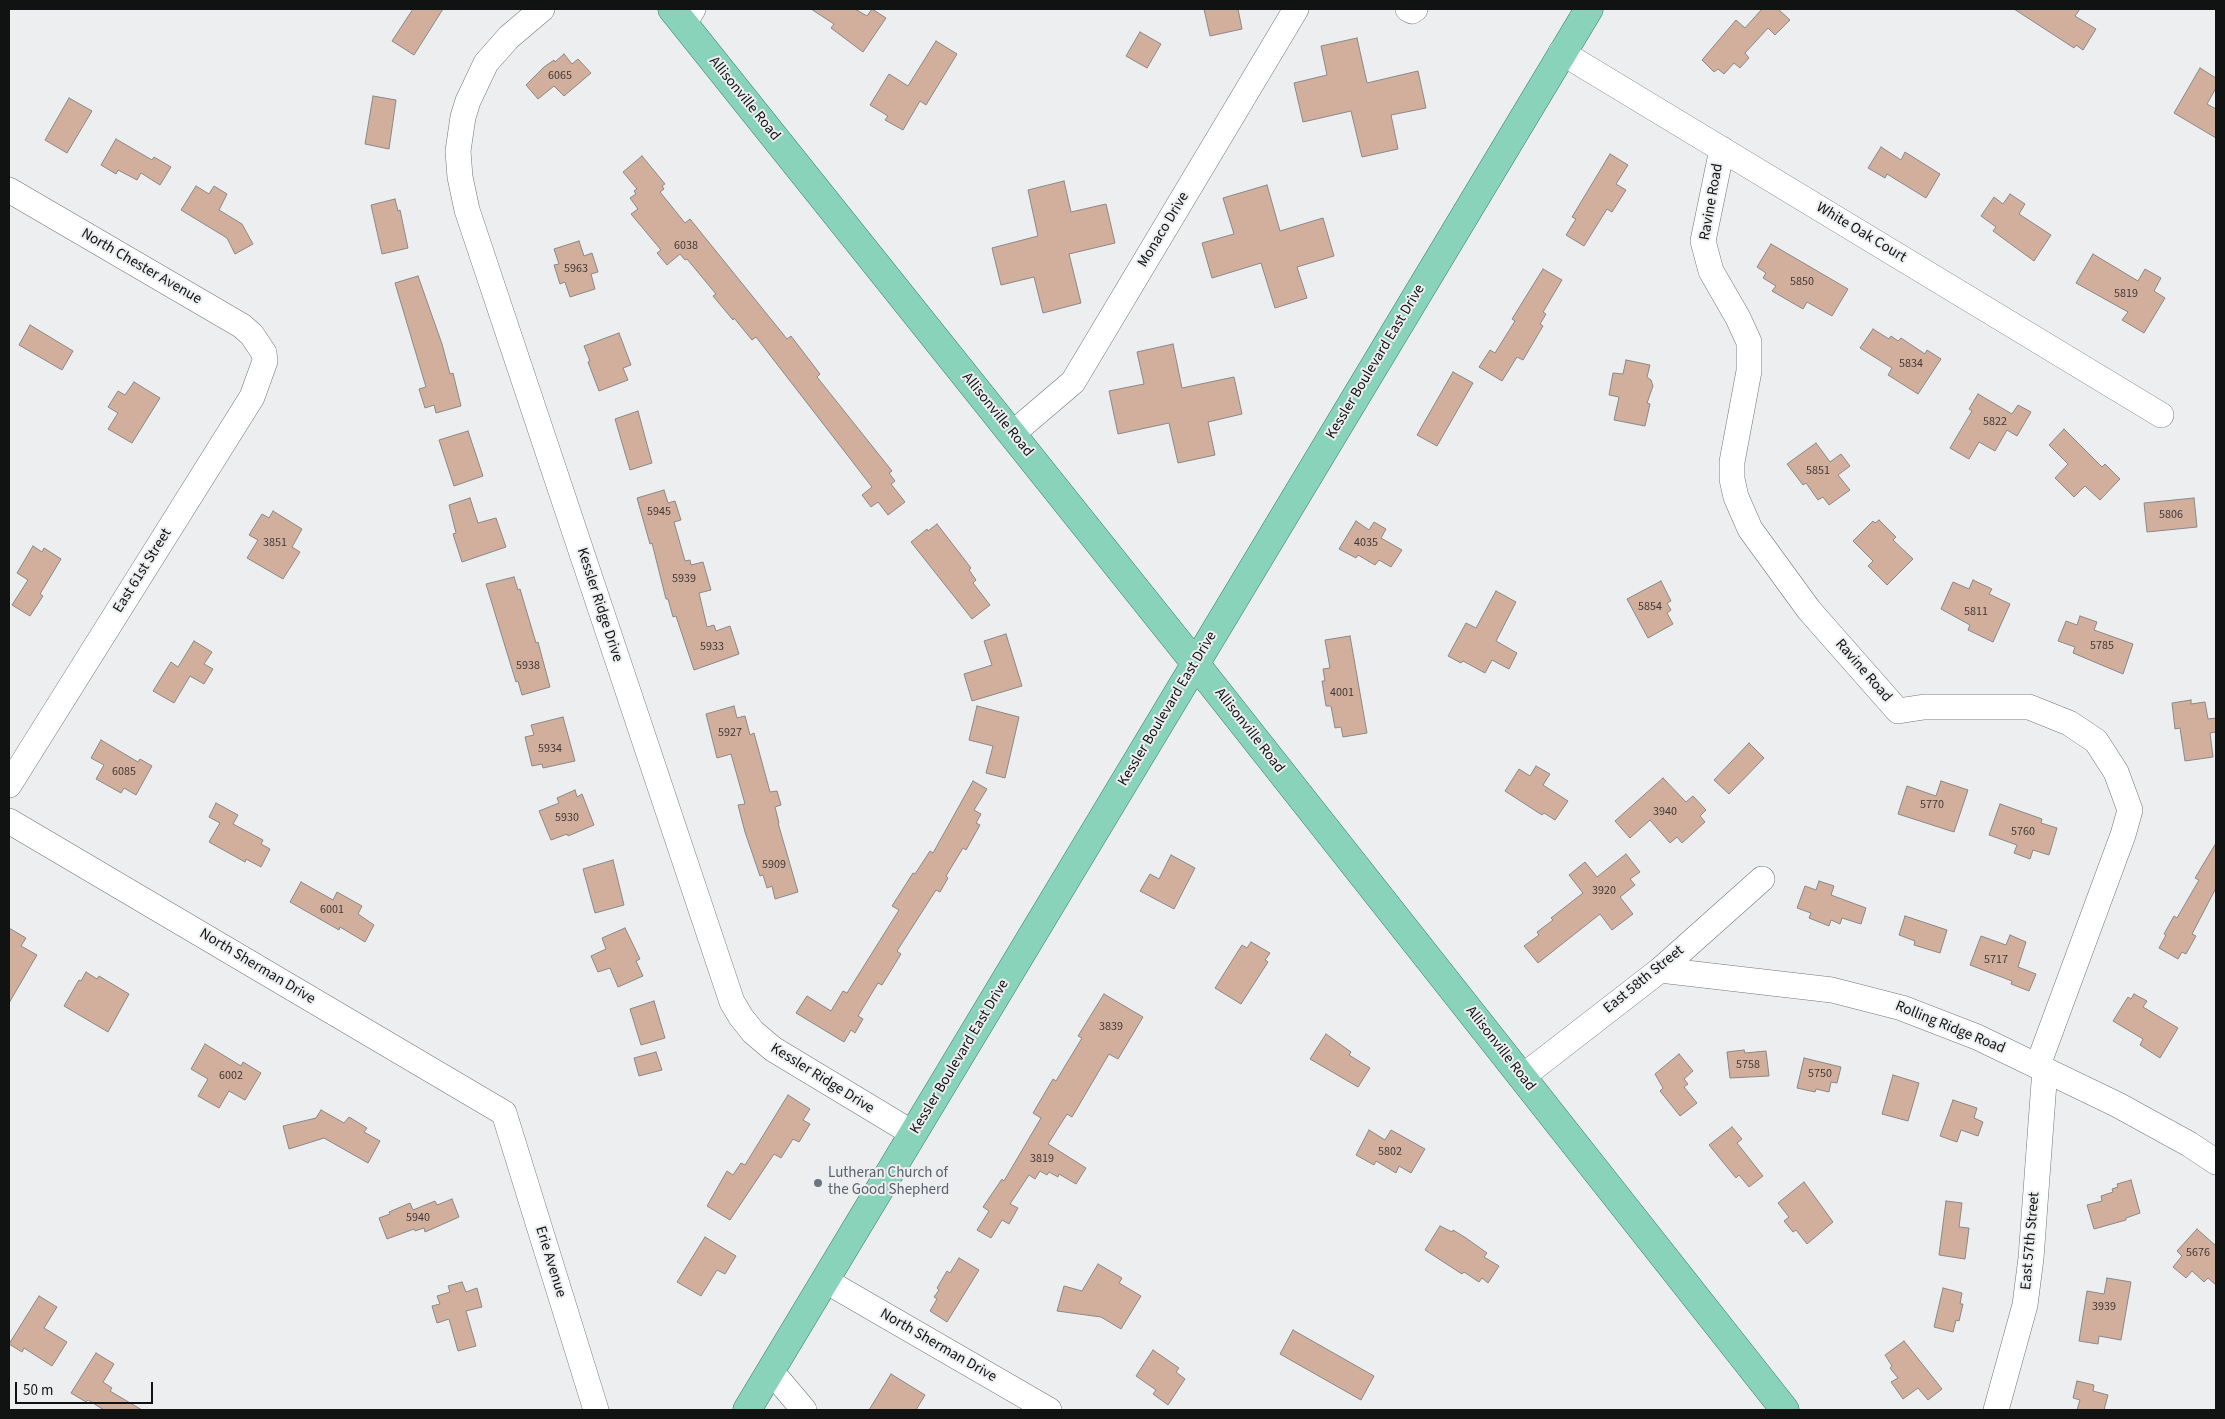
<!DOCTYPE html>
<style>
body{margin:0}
#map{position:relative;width:2225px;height:1419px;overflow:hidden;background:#eceeef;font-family:"Source Sans 3",sans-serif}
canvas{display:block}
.frame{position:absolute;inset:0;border:10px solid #111212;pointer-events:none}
.scale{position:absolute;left:15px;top:1382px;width:138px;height:22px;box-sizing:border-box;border:2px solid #111212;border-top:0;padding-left:6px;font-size:15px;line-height:18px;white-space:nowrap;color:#111212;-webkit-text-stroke:4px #eceeef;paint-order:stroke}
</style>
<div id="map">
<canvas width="2225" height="1419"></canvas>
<div class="frame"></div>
<div class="scale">50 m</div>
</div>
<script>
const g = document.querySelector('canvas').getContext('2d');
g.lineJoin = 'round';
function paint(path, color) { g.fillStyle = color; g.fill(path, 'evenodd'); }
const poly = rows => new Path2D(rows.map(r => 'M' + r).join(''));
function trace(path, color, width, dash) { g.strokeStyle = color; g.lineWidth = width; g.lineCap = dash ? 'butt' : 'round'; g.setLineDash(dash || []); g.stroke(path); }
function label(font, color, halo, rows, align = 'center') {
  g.font = font + ' "Source Sans 3",sans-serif'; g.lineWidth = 4; g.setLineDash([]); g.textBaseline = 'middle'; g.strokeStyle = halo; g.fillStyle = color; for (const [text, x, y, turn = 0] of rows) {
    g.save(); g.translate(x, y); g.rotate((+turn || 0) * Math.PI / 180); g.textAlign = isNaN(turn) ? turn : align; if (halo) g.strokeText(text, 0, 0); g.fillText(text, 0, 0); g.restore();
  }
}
const building = poly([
 [413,9,443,9,414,55,392,41,413,9],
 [811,9,855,9,867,16,872,9,886,18,863,52,831,28,834,24,811,9],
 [1204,9,1238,9,1242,29,1210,36,1204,9],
 [1762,9,1778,9,1790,20,1775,35,1768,28,1745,53,1749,58,1740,68,1734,63,1724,74,1718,69,1714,72,1702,60,1736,20,1745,28,1762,9],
 [2014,9,2080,9,2075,16,2096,29,2083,50,2076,45,2074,48,2014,9],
 [1140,32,1161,44,1147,68,1126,56,1140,32],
 [1357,38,1367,83,1418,71,1426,108,1391,115,1398,149,1362,157,1351,111,1303,122,1294,83,1327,75,1321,46,1357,38],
 [936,41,957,54,926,105,920,101,903,130,885,120,888,116,870,105,889,74,908,86,936,41],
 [564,54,572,64,578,59,591,73,564,96,554,86,538,99,526,85,544,67,554,60,555,62,564,54],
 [2200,68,2216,78,2216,88,2207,104,2216,109,2216,138,2174,113,2200,68],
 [373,96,396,100,389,149,365,144,373,96],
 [69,98,92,111,67,153,45,140,69,98],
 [116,139,152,160,154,157,171,167,160,185,141,173,137,180,118,170,116,174,101,165,116,139],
 [1881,147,1901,160,1905,152,1940,174,1926,198,1887,174,1885,178,1868,168,1881,147],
 [1610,154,1628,165,1616,184,1626,190,1612,212,1607,209,1584,246,1566,235,1576,219,1572,217,1610,154],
 [642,156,665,184,662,186,664,189,660,192,685,223,690,219,787,339,791,336,820,374,817,377,892,471,889,473,895,481,891,484,905,502,888,515,878,502,871,507,862,495,872,487,756,337,752,340,734,318,733,320,713,296,716,294,687,259,685,260,680,254,667,265,657,253,661,250,631,214,638,209,630,198,636,194,634,191,637,189,623,172,642,156],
 [1064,181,1071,212,1106,204,1115,243,1069,254,1081,303,1043,313,1034,277,1001,285,992,248,1038,236,1028,190,1064,181],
 [1267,185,1280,231,1323,218,1334,256,1297,267,1307,298,1275,308,1261,263,1212,278,1202,243,1234,234,1223,198,1267,185],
 [196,186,209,194,214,186,227,194,219,210,242,224,253,244,235,254,227,238,181,210,196,186],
 [2010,194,2025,204,2019,214,2051,235,2034,261,1993,231,1996,227,1981,216,1994,197,2003,204,2010,194],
 [395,199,398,211,400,210,408,248,382,254,371,205,395,199],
 [579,241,584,256,592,253,598,272,591,274,595,289,570,297,565,282,560,284,554,265,559,264,554,249,579,241],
 [1771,244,1848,289,1832,316,1807,302,1803,309,1772,291,1776,286,1763,278,1766,273,1757,267,1771,244],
 [2093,254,2138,281,2145,269,2161,278,2154,291,2165,298,2144,333,2122,320,2128,312,2076,283,2093,254],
 [1543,269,1562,280,1543,312,1546,314,1540,324,1543,326,1523,360,1517,357,1502,381,1479,367,1490,350,1495,353,1515,321,1512,319,1543,269],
 [418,276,442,344,450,374,453,373,461,406,436,413,434,405,425,408,419,389,426,387,395,283,418,276],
 [30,325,73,351,62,370,19,345,30,325],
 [1873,329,1889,339,1891,336,1898,341,1901,338,1925,354,1927,350,1941,359,1918,394,1888,375,1892,368,1860,348,1873,329],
 [619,333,631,365,623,368,628,380,599,391,588,362,590,361,584,346,619,333],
 [1173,344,1182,388,1234,377,1242,414,1208,422,1215,455,1178,463,1169,423,1118,434,1109,391,1144,384,1137,352,1173,344],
 [1626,360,1650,365,1647,377,1651,380,1653,386,1647,403,1650,404,1645,426,1614,420,1619,397,1609,395,1613,373,1623,374,1626,360],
 [1453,372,1473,383,1437,446,1417,435,1453,372],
 [134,382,160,398,132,443,108,429,118,413,108,407,118,391,125,395,134,382],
 [1978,394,2012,414,2018,405,2031,412,2017,436,2007,430,1995,451,1979,442,1969,459,1950,448,1972,411,1969,409,1978,394],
 [638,411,652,463,630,470,615,419,638,411],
 [2064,429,2102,467,2105,464,2120,479,2100,500,2085,486,2074,497,2055,478,2068,464,2049,445,2064,429],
 [468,431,483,476,454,486,439,440,468,431],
 [1816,443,1830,462,1841,454,1850,466,1838,475,1850,490,1829,505,1823,497,1818,500,1806,483,1803,485,1787,464,1816,443],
 [664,490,668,503,675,501,681,520,674,522,685,561,690,560,691,565,703,562,711,590,699,593,707,627,714,625,716,631,730,626,739,654,694,670,676,616,673,617,668,599,666,599,652,543,650,544,637,498,664,490],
 [470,498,478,523,496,518,506,547,462,562,453,534,456,533,449,505,470,498],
 [2194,498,2197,527,2147,532,2144,503,2194,498],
 [273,511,302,529,292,547,300,552,283,579,247,558,258,540,249,535,262,514,269,518,273,511],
 [1879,520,1896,537,1893,540,1913,559,1887,585,1868,566,1873,561,1853,541,1873,521,1875,523,1879,520],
 [1356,521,1369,530,1374,522,1386,529,1381,538,1402,550,1391,567,1379,560,1375,565,1358,555,1356,558,1339,549,1356,521],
 [937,524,971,568,969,570,976,580,973,583,990,605,972,619,911,542,927,529,928,531,937,524],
 [33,546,42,552,44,548,61,559,40,594,43,596,30,616,12,605,28,580,17,573,33,546],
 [514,577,518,590,520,589,536,643,538,642,550,687,522,695,518,681,516,682,486,584,514,577],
 [1973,580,1992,589,1989,594,2010,604,1993,642,1968,630,1970,625,1941,609,1953,582,1969,589,1973,580],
 [1661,581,1671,601,1667,603,1671,610,1667,613,1673,624,1648,638,1627,599,1661,581],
 [1496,591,1516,602,1496,641,1517,653,1509,669,1492,660,1485,673,1463,661,1461,663,1448,656,1466,623,1476,628,1496,591],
 [2080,616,2097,622,2094,630,2133,644,2123,674,2073,653,2075,647,2058,641,2066,621,2077,625,2080,616],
 [1006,634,1022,686,972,701,964,674,992,665,984,641,1006,634],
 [1350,636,1367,733,1343,737,1341,727,1335,728,1331,706,1326,706,1322,681,1325,681,1323,669,1330,668,1325,640,1350,636],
 [194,641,212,652,204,664,213,669,204,684,190,676,174,703,153,691,171,662,178,667,194,641],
 [2191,700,2191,704,2205,702,2208,719,2216,718,2216,732,2210,733,2213,757,2185,761,2180,728,2175,729,2172,703,2191,700],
 [734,706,737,718,745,716,750,735,754,733,770,792,777,791,781,805,775,807,779,823,778,823,798,892,775,899,772,886,767,888,763,875,760,876,745,832,738,805,745,804,731,754,717,758,706,714,734,706],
 [977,706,1019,717,1005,778,986,773,993,746,969,740,977,706],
 [563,717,575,761,543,768,542,764,532,766,525,737,534,735,531,725,563,717],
 [101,740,138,762,140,759,152,766,136,795,124,788,121,793,96,779,104,765,91,758,101,740],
 [1749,743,1764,758,1729,794,1714,780,1749,743],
 [1536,766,1550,774,1543,785,1568,801,1555,820,1544,813,1542,815,1505,791,1519,769,1530,776,1536,766],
 [1663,778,1686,802,1693,796,1706,810,1700,816,1705,822,1682,843,1677,837,1670,843,1650,820,1630,838,1615,821,1663,778],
 [973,781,987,789,974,810,981,814,976,823,980,825,966,850,963,848,946,876,948,878,940,892,936,890,897,951,901,954,882,985,878,983,858,1016,863,1019,855,1033,851,1030,844,1042,796,1013,807,996,831,1011,843,991,847,993,899,910,892,906,913,873,915,874,930,851,933,853,973,781],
 [1941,781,1968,790,1954,832,1898,814,1907,786,1936,796,1941,781],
 [575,790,577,797,582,794,594,825,568,836,567,834,551,840,539,811,559,803,557,798,575,790],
 [216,803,238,815,233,824,263,840,261,844,270,849,261,867,246,859,245,862,209,842,220,823,209,817,216,803],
 [2000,804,2042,819,2041,823,2057,828,2049,855,2033,850,2030,859,2014,853,2017,845,1989,835,2000,804],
 [2216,843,2216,888,2192,934,2196,936,2186,954,2182,952,2178,959,2159,948,2166,935,2164,934,2174,916,2177,918,2199,880,2195,878,2216,843],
 [1626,854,1640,872,1630,879,1635,885,1620,897,1633,914,1612,930,1600,914,1538,963,1524,946,1539,935,1537,932,1553,920,1551,918,1583,893,1569,875,1585,862,1597,877,1626,854],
 [1171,855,1195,868,1174,909,1140,891,1150,874,1159,879,1171,855],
 [613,860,624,905,595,913,583,869,613,860],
 [1819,881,1834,886,1831,895,1866,908,1861,924,1842,918,1840,924,1831,920,1829,926,1809,918,1811,913,1797,908,1805,886,1816,890,1819,881],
 [301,882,333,900,337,892,362,906,358,914,374,925,365,942,340,927,339,930,290,902,301,882],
 [1905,916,1947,930,1940,953,1914,945,1915,941,1899,935,1905,916],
 [9,928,26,938,21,946,37,955,9,1003,9,928],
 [625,928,640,959,636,961,643,976,618,987,610,968,598,972,591,956,606,949,602,938,625,928],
 [2010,935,2026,942,2018,967,2036,974,2029,991,2011,984,2012,981,1970,965,1981,936,2006,945,2010,935],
 [1251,942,1270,953,1265,960,1268,962,1241,1004,1215,988,1242,945,1247,948,1251,942],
 [86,972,97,979,99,976,129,994,108,1032,64,1006,79,980,81,981,86,972],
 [1104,994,1143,1017,1118,1059,1109,1054,1072,1117,1067,1114,1048,1144,1086,1168,1076,1184,1059,1174,1058,1177,1049,1172,1047,1175,1040,1171,1035,1179,1029,1175,1010,1204,1018,1208,1009,1224,1002,1220,991,1238,977,1230,989,1211,983,1207,1002,1179,1004,1181,1041,1118,1033,1113,1053,1079,1056,1081,1082,1038,1078,1036,1104,994],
 [2134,994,2147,1001,2143,1007,2178,1028,2160,1058,2140,1045,2143,1039,2113,1021,2128,997,2131,999,2134,994],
 [654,1001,665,1038,641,1045,630,1009,654,1001],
 [1326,1034,1351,1052,1349,1055,1370,1068,1358,1087,1310,1059,1326,1034],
 [205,1044,241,1066,243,1062,261,1073,245,1100,229,1091,219,1108,198,1096,208,1079,191,1069,205,1044],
 [1744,1050,1745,1053,1766,1051,1769,1076,1730,1078,1727,1052,1744,1050],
 [656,1052,662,1070,639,1076,634,1058,656,1052],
 [1679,1054,1693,1071,1684,1079,1688,1084,1684,1087,1697,1103,1680,1116,1660,1091,1663,1088,1655,1074,1679,1054],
 [1804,1058,1841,1067,1837,1083,1831,1082,1829,1092,1816,1089,1815,1092,1797,1088,1804,1058],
 [1893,1075,1919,1083,1908,1121,1882,1114,1893,1075],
 [788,1095,810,1109,803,1120,810,1124,799,1142,793,1139,781,1158,774,1154,730,1220,707,1206,727,1171,733,1175,741,1163,745,1165,788,1095],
 [1953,1100,1977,1108,1974,1118,1983,1122,1978,1136,1961,1130,1957,1142,1940,1136,1953,1100],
 [321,1110,344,1123,349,1117,367,1128,364,1132,380,1141,368,1163,324,1138,289,1149,283,1126,316,1118,321,1110],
 [1732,1127,1742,1139,1737,1143,1763,1176,1749,1187,1739,1175,1736,1178,1709,1145,1732,1127],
 [1369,1130,1385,1140,1391,1130,1425,1149,1411,1173,1399,1166,1396,1173,1376,1161,1374,1165,1356,1155,1369,1130],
 [2131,1180,2140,1213,2126,1218,2126,1220,2094,1229,2087,1205,2102,1201,2101,1196,2113,1192,2112,1189,2118,1187,2117,1184,2131,1180],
 [1804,1182,1833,1222,1807,1244,1796,1230,1793,1232,1784,1221,1789,1217,1778,1203,1804,1182],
 [452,1199,459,1217,425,1232,424,1228,415,1231,414,1229,387,1239,379,1218,390,1214,389,1212,410,1203,413,1210,435,1201,437,1205,452,1199],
 [1946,1201,1962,1203,1959,1227,1969,1228,1965,1259,1939,1255,1946,1201],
 [1440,1226,1452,1232,1453,1230,1466,1238,1487,1253,1484,1257,1499,1266,1488,1283,1482,1278,1479,1282,1464,1272,1462,1274,1425,1250,1440,1226],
 [2197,1229,2216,1246,2216,1285,2208,1278,2204,1282,2192,1271,2186,1278,2173,1267,2182,1256,2177,1251,2197,1229],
 [705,1237,736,1256,725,1274,717,1270,701,1296,677,1282,705,1237],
 [959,1258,979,1270,947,1322,930,1311,937,1299,934,1297,939,1290,937,1288,947,1271,950,1273,959,1258],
 [1098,1264,1122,1278,1119,1283,1141,1296,1121,1329,1101,1317,1057,1311,1064,1286,1082,1291,1098,1264],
 [2107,1278,2131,1282,2121,1340,2099,1336,2098,1344,2079,1341,2087,1291,2104,1294,2107,1278],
 [462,1282,466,1292,477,1288,482,1307,466,1311,476,1346,458,1351,449,1319,437,1323,432,1306,440,1304,437,1296,450,1292,448,1286,462,1282],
 [1943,1288,1962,1293,1960,1304,1963,1304,1959,1321,1956,1320,1953,1332,1934,1327,1943,1288],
 [39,1296,57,1307,44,1328,67,1342,52,1366,24,1348,22,1352,9,1344,39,1296],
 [1293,1330,1374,1376,1361,1400,1280,1354,1293,1330],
 [1904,1341,1942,1389,1928,1400,1918,1388,1903,1399,1891,1382,1898,1378,1890,1368,1892,1366,1885,1355,1904,1341],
 [1153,1350,1179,1368,1176,1372,1185,1379,1168,1405,1153,1394,1156,1390,1136,1376,1153,1350],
 [96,1353,114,1364,103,1382,112,1388,110,1391,142,1410,104,1410,88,1400,86,1402,71,1393,96,1353],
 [891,1374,925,1395,916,1410,869,1410,891,1374],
 [2077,1381,2094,1385,2093,1391,2108,1395,2104,1410,2077,1410,2080,1400,2073,1398,2077,1381]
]);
const minor = poly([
 [542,9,509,37,486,63,468,101,463,117,458,151,460,177,467,210,732,1002,741,1017,753,1032,773,1049,914,1134],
 [1408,9,1412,11,1415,9],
 [684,24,693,9],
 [1561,52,2161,415],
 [1722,149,1703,241,1711,271,1738,318,1749,342,1749,371,1732,462,1732,479,1736,497,1750,529,1809,610,1898,711,1924,707,2029,707,2069,723,2096,741,2116,772,2130,810,2123,835,2038,1065],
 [9,190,242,326,252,335,264,353,265,361,252,397,9,785],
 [1012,434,1073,382,1296,9],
 [9,821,504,1113,596,1410],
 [1660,970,1832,990,1902,1008,1977,1037,2118,1105,2189,1144,2216,1162],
 [1522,1077,1660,970,1762,879],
 [826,1281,1049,1410],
 [771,1371,804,1410],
 [1996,1410,2025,1305,2031,1258,2045,1069]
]);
const major = poly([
 [672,9,1195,663,1785,1410],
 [747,1410,1589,9]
]);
const markers = [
 [818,1183,5,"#6b7280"]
];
const numberNames = [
 ["6065",560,76],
 ["6038",686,246],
 ["5963",576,269],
 ["5850",1802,282],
 ["5819",2126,294],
 ["5834",1911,364],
 ["5822",1995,422],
 ["5851",1818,471],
 ["5945",659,512],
 ["5806",2171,515],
 ["3851",275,543],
 ["4035",1366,543],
 ["5939",684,579],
 ["5854",1650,607],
 ["5811",1976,612],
 ["5785",2102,646],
 ["5933",712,647],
 ["5938",528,666],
 ["4001",1342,693],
 ["5927",730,733],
 ["5934",550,749],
 ["6085",124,772],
 ["5770",1932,805],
 ["3940",1665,812],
 ["5930",567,818],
 ["5760",2023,832],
 ["5909",774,865],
 ["3920",1604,891],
 ["6001",332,910],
 ["5717",1996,960],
 ["3839",1111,1027],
 ["5758",1748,1065],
 ["5750",1820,1074],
 ["6002",231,1076],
 ["5802",1390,1152],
 ["3819",1042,1159],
 ["5940",418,1218],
 ["5676",2198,1253],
 ["3939",2104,1307]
];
const streetNames = [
 ["Allisonville Road",744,99,51],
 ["Ravine Road",1712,202,-80],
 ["Monaco Drive",1164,230,-59],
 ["White Oak Court",1861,233,31],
 ["North Chester Avenue",141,267,30],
 ["Kessler Boulevard East Drive",1376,362,-59],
 ["Allisonville Road",997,415,51],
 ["East 61st Street",143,571,-58],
 ["Kessler Ridge Drive",599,605,72],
 ["Ravine Road",1863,671,49],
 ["Kessler Boulevard East Drive",1168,709,-59],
 ["Allisonville Road",1249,731,52],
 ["North Sherman Drive",257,967,31],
 ["East 58th Street",1644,980,-39],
 ["Rolling Ridge Road",1950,1028,22],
 ["Allisonville Road",1500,1049,52],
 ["Kessler Boulevard East Drive",960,1057,-59],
 ["Kessler Ridge Drive",822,1079,32],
 ["East 57th Street",2031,1241,-85],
 ["Erie Avenue",550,1262,73],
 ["North Sherman Drive",938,1346,30]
];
const worshipNames = [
 ["Lutheran Church of",828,1174],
 ["the Good Shepherd",828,1191]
];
paint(building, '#d2ae9d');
trace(building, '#8a8887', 1);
trace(minor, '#747577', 26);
trace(major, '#2d7d63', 29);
trace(minor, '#fff', 25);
trace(major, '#8ad3bb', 28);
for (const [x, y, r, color] of markers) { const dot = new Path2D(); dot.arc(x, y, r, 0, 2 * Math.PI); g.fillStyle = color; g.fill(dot); trace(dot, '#eceeef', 2); }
label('12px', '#413935', null, numberNames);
label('15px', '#111212', '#eceeef', streetNames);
label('15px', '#5b616d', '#eceeef', worshipNames, 'left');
</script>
